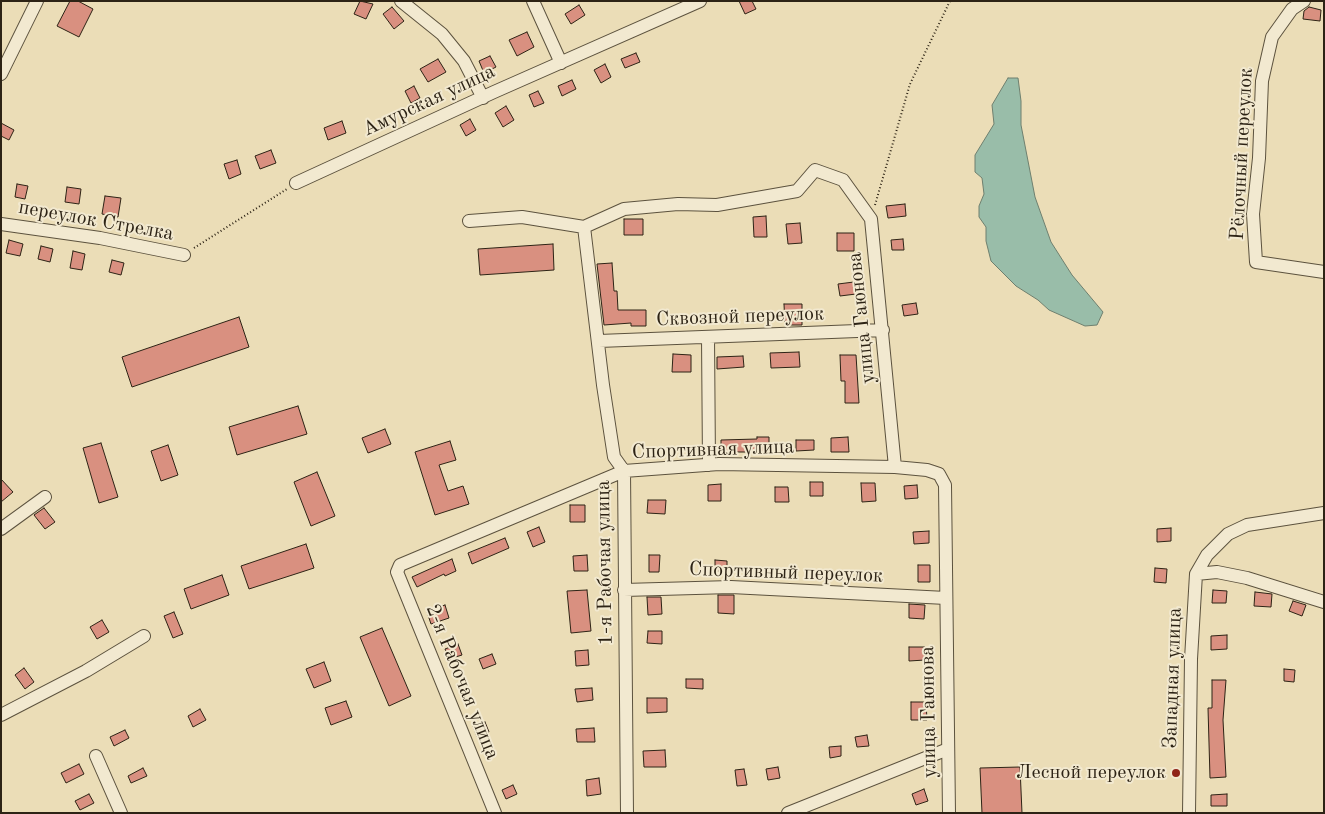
<!DOCTYPE html>
<meta charset="utf-8">
<style>
body{margin:0}
#map{position:relative;width:1325px;height:814px;overflow:hidden;background:#ebddb7;font-family:"Old Standard TT",serif}
canvas{display:block}
.frame{position:absolute;inset:0;border:2px solid #2d2315;pointer-events:none}
</style>
<div id="map">
<canvas width="1325" height="814"></canvas>
<div class="frame"></div>
</div>
<script>
const g = document.querySelector('canvas').getContext('2d');
g.lineJoin = 'round';
function paint(path, color) { g.fillStyle = color; g.fill(path, 'evenodd'); }
const poly = rows => new Path2D(rows.map(r => 'M' + r).join(''));
function trace(path, color, width, dash) { g.strokeStyle = color; g.lineWidth = width; g.lineCap = dash ? 'butt' : 'round'; g.setLineDash(dash || []); g.stroke(path); }
function label(font, color, halo, rows, align = 'center') {
  g.font = font + ' "Old Standard TT",serif'; g.lineWidth = 4; g.setLineDash([]); g.textBaseline = 'middle'; g.strokeStyle = halo; g.fillStyle = color; for (const [text, x, y, turn = 0] of rows) {
    g.save(); g.translate(x, y); g.rotate((+turn || 0) * Math.PI / 180); g.textAlign = isNaN(turn) ? turn : align; if (halo) g.strokeText(text, 0, 0); g.fillText(text, 0, 0); g.restore();
  }
}
const water = poly([
 [1008,78,1018,78,1021,101,1021,125,1035,197,1051,242,1072,275,1103,312,1097,325,1085,326,1049,310,1038,300,1016,286,991,261,986,241,986,227,979,217,979,206,984,194,982,178,975,172,975,155,994,124,992,105,1008,78]
]);
const building = poly([
 [70,1,78,1,93,9,79,37,57,26,70,1],
 [360,1,373,4,366,19,354,14,360,1],
 [739,1,752,1,756,9,745,14,739,1],
 [579,5,585,15,571,24,565,14,579,5],
 [392,7,404,21,394,29,383,14,392,7],
 [1309,7,1321,10,1320,21,1303,19,1304,11,1309,7],
 [527,32,534,47,517,56,509,40,527,32],
 [636,53,640,62,625,68,621,59,636,53],
 [490,56,496,67,484,73,479,61,490,56],
 [438,59,446,72,428,82,420,69,438,59],
 [605,64,611,77,601,83,594,70,605,64],
 [572,80,576,89,562,96,558,86,572,80],
 [414,86,420,98,411,103,405,91,414,86],
 [538,91,544,103,534,107,529,95,538,91],
 [506,106,514,120,503,127,495,113,506,106],
 [470,119,476,130,466,136,460,125,470,119],
 [342,121,346,133,328,140,324,128,342,121],
 [1,123,14,130,9,140,1,136,1,123],
 [271,150,276,163,260,169,255,156,271,150],
 [237,160,241,174,229,179,224,164,237,160],
 [17,184,28,186,25,199,15,197,17,184],
 [67,187,81,189,79,204,65,202,67,187],
 [105,196,121,198,118,217,102,214,105,196],
 [905,204,906,216,888,218,886,206,905,204],
 [766,216,767,237,754,237,753,217,766,216],
 [624,219,643,219,643,235,624,235,624,219],
 [800,223,802,243,788,244,786,224,800,223],
 [837,233,854,233,854,251,837,251,837,233],
 [903,239,904,250,892,250,891,240,903,239],
 [9,240,23,244,20,256,6,253,9,240],
 [553,244,554,270,480,275,478,249,553,244],
 [41,246,53,249,50,262,38,259,41,246],
 [73,251,85,254,82,270,70,268,73,251],
 [112,260,124,263,121,275,109,272,112,260],
 [612,263,614,291,617,291,618,310,646,310,646,326,631,326,631,323,604,325,597,264,612,263],
 [854,282,856,294,840,296,838,284,854,282],
 [916,303,918,314,904,316,902,305,916,303],
 [784,304,802,304,802,325,785,325,784,304],
 [239,317,249,347,132,387,122,357,239,317],
 [799,352,800,367,771,368,770,353,799,352],
 [673,354,691,355,691,372,672,372,673,354],
 [840,355,856,355,859,403,845,403,845,381,841,381,840,355],
 [743,356,744,367,717,369,717,357,743,356],
 [298,406,307,434,237,455,229,427,298,406],
 [385,429,391,444,368,453,362,438,385,429],
 [757,437,769,437,769,452,721,452,721,440,757,439,757,437],
 [848,437,849,452,831,452,831,438,848,437],
 [796,440,814,440,814,450,796,451,796,440],
 [450,441,456,460,439,465,448,491,463,486,469,504,435,515,415,452,450,441],
 [101,443,118,497,99,503,83,448,101,443],
 [168,445,178,475,161,481,151,451,168,445],
 [317,472,335,516,311,526,294,482,317,472],
 [1,479,13,492,1,502,1,479],
 [810,482,823,482,823,496,810,496,810,482],
 [861,483,875,483,876,501,862,502,861,483],
 [721,484,721,501,708,501,708,485,721,484],
 [917,485,918,498,905,499,904,486,917,485],
 [775,487,788,487,789,502,775,502,775,487],
 [648,500,666,500,665,514,647,513,648,500],
 [570,505,585,505,585,522,570,522,570,505],
 [44,508,55,522,45,529,34,515,44,508],
 [539,527,545,542,533,547,527,532,539,527],
 [1171,528,1171,541,1157,542,1157,529,1171,528],
 [929,531,929,543,914,544,913,532,929,531],
 [505,538,509,548,472,564,468,553,505,538],
 [306,544,314,568,249,589,241,566,306,544],
 [587,555,588,571,574,571,573,556,587,555],
 [649,555,660,555,659,572,649,572,649,555],
 [452,559,456,571,445,576,444,574,417,587,412,577,452,559],
 [715,560,727,561,727,571,715,571,715,560],
 [918,565,930,565,930,582,918,582,918,565],
 [1155,568,1167,569,1166,583,1154,582,1155,568],
 [222,575,229,595,191,609,184,589,222,575],
 [587,590,591,631,571,633,567,591,587,590],
 [1213,590,1227,591,1226,603,1212,603,1213,590],
 [1255,592,1272,594,1271,607,1254,606,1255,592],
 [718,595,734,595,734,614,718,613,718,595],
 [647,597,661,597,662,614,648,615,647,597],
 [1293,601,1306,605,1302,616,1289,611,1293,601],
 [909,604,925,605,924,619,909,618,909,604],
 [445,605,449,618,431,624,427,612,445,605],
 [174,612,183,634,173,638,164,616,174,612],
 [102,620,109,632,97,639,90,627,102,620],
 [382,628,411,696,389,706,360,637,382,628],
 [648,631,662,631,662,644,647,643,648,631],
 [1227,635,1227,649,1211,650,1211,636,1227,635],
 [458,644,462,655,449,659,445,649,458,644],
 [909,647,925,647,925,660,909,661,909,647],
 [588,650,589,665,576,666,575,651,588,650],
 [492,654,496,664,483,669,479,659,492,654],
 [324,662,331,681,314,688,306,669,324,662],
 [24,668,34,682,25,689,15,675,24,668],
 [1284,669,1295,670,1294,682,1284,681,1284,669],
 [686,679,703,679,703,689,686,688,686,679],
 [1212,680,1226,680,1223,720,1226,777,1210,778,1208,708,1212,708,1212,680],
 [592,688,593,700,577,702,575,689,592,688],
 [647,698,667,698,667,712,647,713,647,698],
 [346,701,352,717,331,725,325,708,346,701],
 [911,702,926,702,927,720,911,720,911,702],
 [200,709,206,720,193,727,188,716,200,709],
 [485,722,489,732,477,737,473,726,485,722],
 [594,728,595,742,577,742,576,729,594,728],
 [125,730,129,738,114,746,110,737,125,730],
 [867,735,869,746,857,747,855,737,867,735],
 [841,746,841,756,830,758,829,747,841,746],
 [665,750,666,767,644,767,643,751,665,750],
 [79,764,84,774,66,783,61,773,79,764],
 [778,767,780,778,768,780,766,769,778,767],
 [1020,767,1022,813,982,813,980,768,1020,767],
 [143,768,147,776,131,783,128,776,143,768],
 [744,769,747,785,737,786,735,770,744,769],
 [599,778,601,794,587,796,586,780,599,778],
 [513,785,517,794,506,799,502,790,513,785],
 [924,789,928,801,916,805,912,794,924,789],
 [89,794,94,803,80,810,75,801,89,794],
 [1227,794,1227,806,1211,806,1211,795,1227,794]
]);
const path = poly([
 [875,205,910,84,950,1],
 [194,248,287,189]
]);
const minor = poly([
 [401,1,442,34,464,61,483,98],
 [533,1,561,63],
 [1304,1,1292,9,1272,37,1262,81,1259,158,1253,214,1256,262,1324,272],
 [1,74,37,1],
 [296,183,494,92,700,1],
 [469,221,522,217,584,227,624,209,678,204,717,205,797,191,815,170,843,180,871,219,895,467,927,470,939,474,945,485,949,813],
 [1,224,100,238,184,255],
 [584,227,603,385,614,457,624,471,627,813],
 [708,337,709,465],
 [599,341,883,330],
 [1,529,45,497],
 [1196,574,1217,572,1247,578,1324,602],
 [624,590,731,587,946,598],
 [1,715,86,671,144,636],
 [96,756,121,813],
 [495,813,397,572,400,565,624,471,719,464,895,467],
 [788,813,948,749],
 [1189,813,1191,659,1196,574,1207,555,1228,534,1247,525,1324,513]
]);
const markers = [
 [1176,773,5,"#8f2418"]
];
const streetNames = [
 ["Амурская улица",429,101,-25],
 ["Рёлочный переулок",1242,154,-87],
 ["переулок Стрелка",96,221,10],
 ["Сквозной переулок",740,317,-2],
 ["улица Гаюнова",862,318,-96],
 ["Спортивная улица",713,450,-2],
 ["1-я Рабочая улица",605,563,-91],
 ["Спортивный переулок",786,573,2],
 ["Западная улица",1173,678,-88],
 ["2-я Рабочая улица",462,682,68],
 ["улица Гаюнова",929,712,-91]
];
const poiNames = [
 ["Лесной переулок",1166,773]
];
paint(water, '#99bda9');
trace(water, '#6e7f6e', 1);
paint(building, '#d99080');
trace(building, '#2d2315', 1);
trace(minor, '#5c523e', 14);
trace(path, '#2d2315', 2, [1, 2.5]);
trace(minor, '#f2e9d0', 12);
for (const [x, y, r, color] of markers) { const dot = new Path2D(); dot.arc(x, y, r, 0, 2 * Math.PI); g.fillStyle = color; g.fill(dot); trace(dot, '#f2e9d0', 2); }
label('20px', '#2d2315', '#f2e9d0', streetNames);
label('20px', '#2d2315', '#f2e9d0', poiNames, 'right');
</script>
